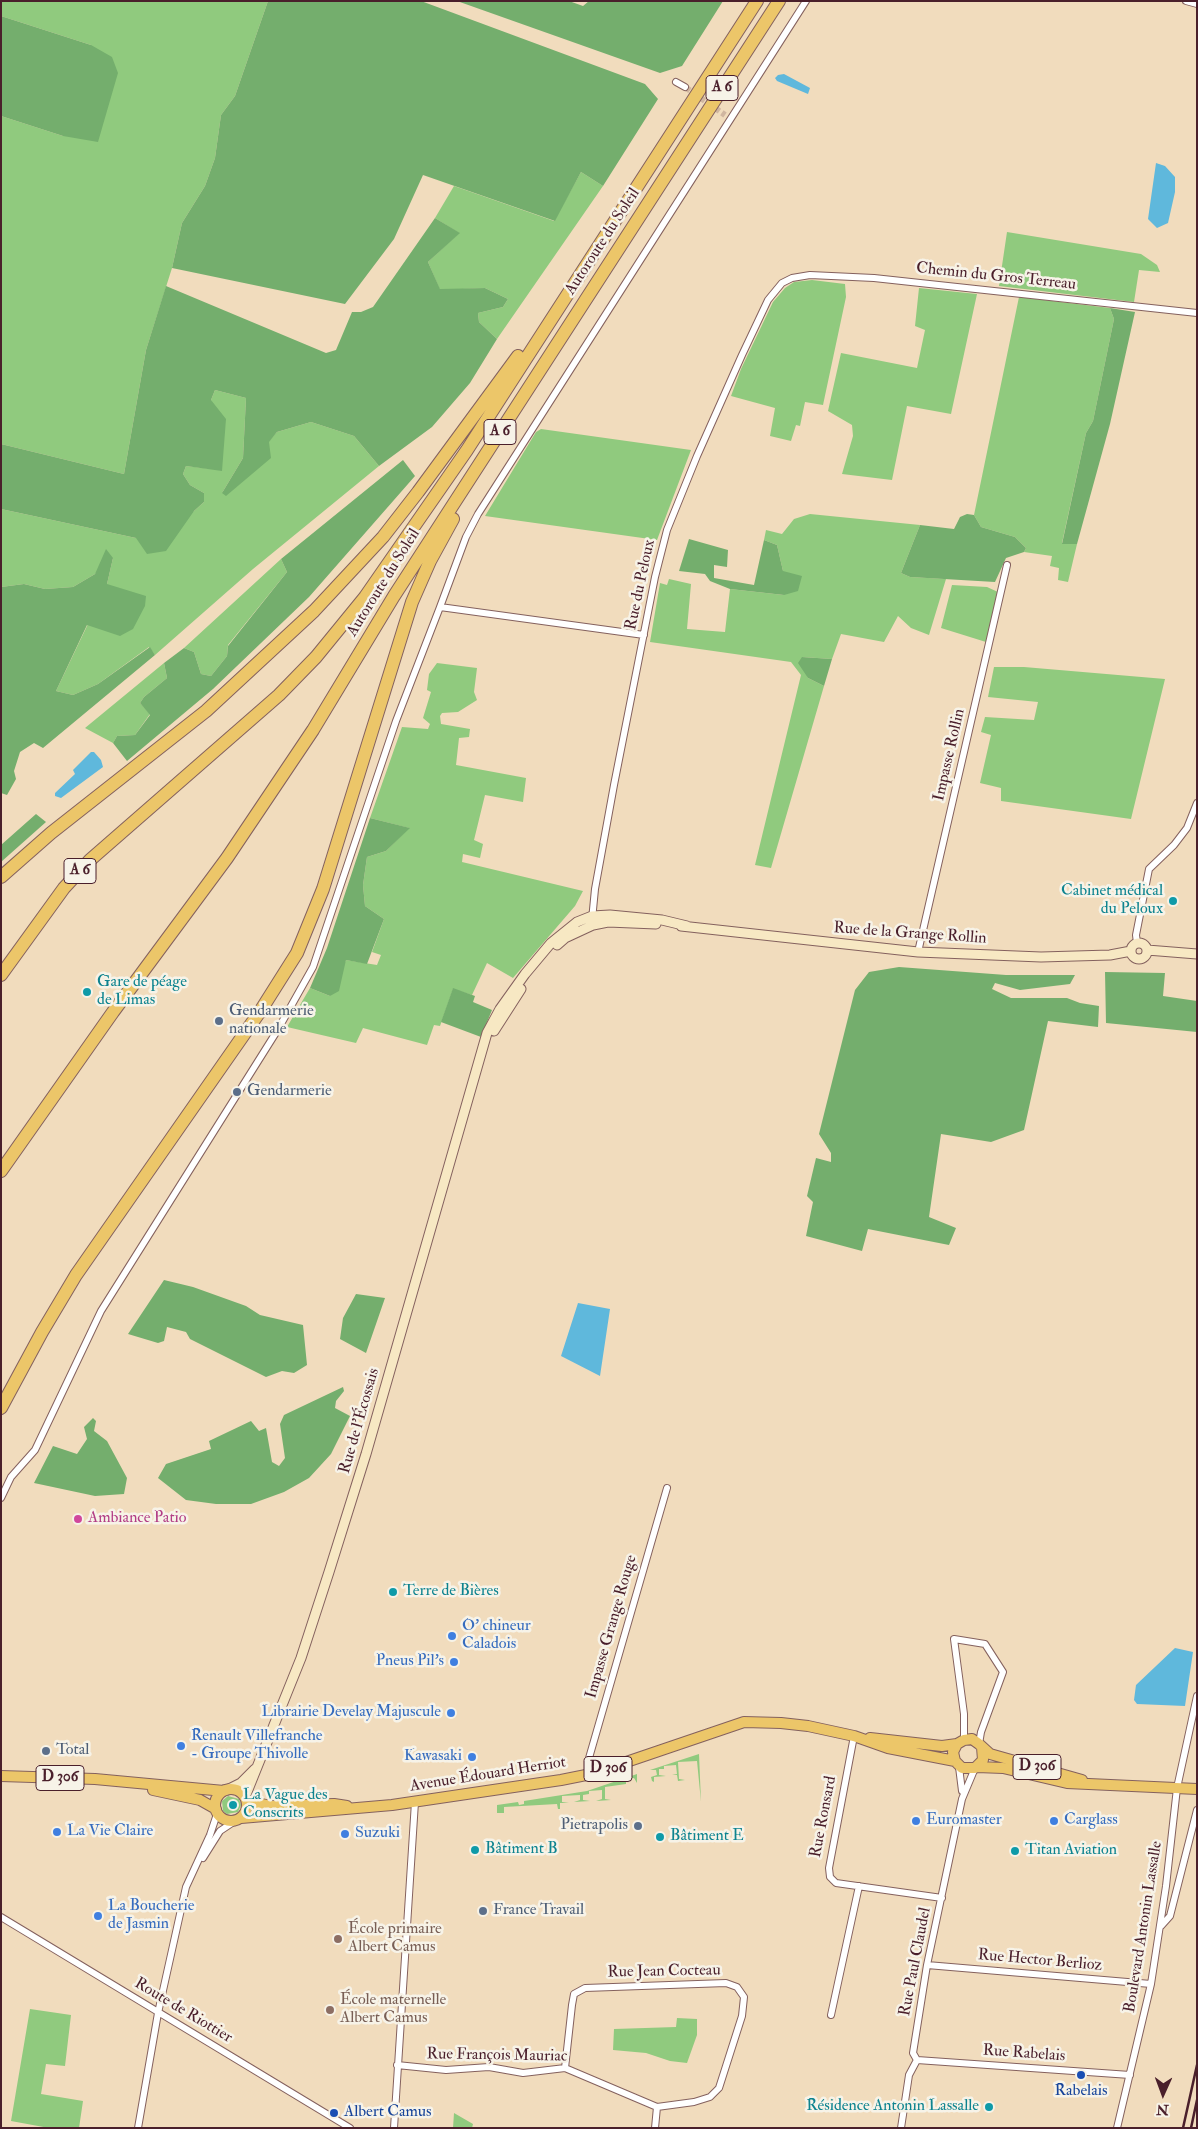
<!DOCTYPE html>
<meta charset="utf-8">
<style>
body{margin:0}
#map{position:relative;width:1198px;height:2129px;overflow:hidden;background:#f1dcbd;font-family:"IM FELL Double Pica",serif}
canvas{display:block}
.frame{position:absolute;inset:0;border:2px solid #4a1f2b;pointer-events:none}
.north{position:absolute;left:1138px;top:2069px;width:50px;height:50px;-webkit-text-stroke:4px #f7f3e8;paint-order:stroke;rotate:182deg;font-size:14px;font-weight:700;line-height:20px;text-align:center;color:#4a1f2b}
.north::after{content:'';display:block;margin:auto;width:18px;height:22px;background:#4a1f2b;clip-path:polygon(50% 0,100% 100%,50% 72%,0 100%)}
</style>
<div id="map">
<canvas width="1198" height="2129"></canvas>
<div class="frame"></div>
<div class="north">N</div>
</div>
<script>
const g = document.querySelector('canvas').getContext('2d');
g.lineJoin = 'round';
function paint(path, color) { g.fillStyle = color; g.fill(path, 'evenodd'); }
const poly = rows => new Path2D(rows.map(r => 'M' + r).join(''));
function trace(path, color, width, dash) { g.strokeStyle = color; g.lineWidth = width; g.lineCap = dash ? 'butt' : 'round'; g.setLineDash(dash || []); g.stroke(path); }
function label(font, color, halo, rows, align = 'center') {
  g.font = font + ' "IM FELL Double Pica",serif'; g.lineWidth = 5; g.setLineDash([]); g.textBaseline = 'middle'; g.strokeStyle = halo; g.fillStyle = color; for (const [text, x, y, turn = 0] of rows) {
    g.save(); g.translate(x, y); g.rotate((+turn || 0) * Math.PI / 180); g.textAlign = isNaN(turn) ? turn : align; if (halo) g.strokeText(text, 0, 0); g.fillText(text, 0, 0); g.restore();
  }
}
const green = poly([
 [1,1,268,1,235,96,221,115,215,158,205,186,182,223,172,268,146,350,124,474,1,444,1,116,63,136,91,45,1,16],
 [581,172,603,186,497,339,479,322,478,313,503,307,508,299,485,288,440,290,428,262,459,233,435,218,454,186,554,221],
 [1007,232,1141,254,1157,265,1160,272,1139,270,1134,302,999,286],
 [812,280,845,284,846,297,823,405,805,402,800,426,796,425,791,441,770,436,775,408,731,396,741,369,773,302,785,288,794,282],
 [919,288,977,294,951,414,907,406,892,480,842,474,853,436,852,425,828,411,841,353,917,368,925,330,915,326],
 [1019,297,1110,308,1114,319,1093,421,1086,433,1062,543,1077,544,1068,582,1058,580,1059,568,1050,566,1052,556,1024,552,1026,548,1015,537,981,527,974,515],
 [215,390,246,398,243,458,222,493,277,432,311,422,354,436,379,466,253,569,155,655,149,647,98,684,73,695,56,691,107,584,113,558,95,574,73,587,45,589,24,584,1,587,1,509,136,538,194,511,204,502,204,493,190,485,183,474,186,466,222,470,211,400],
 [541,429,691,450,657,540,485,516,536,432],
 [810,514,920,525,901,573,910,577,946,579,929,635,911,628,898,616,884,642,841,634,832,659,802,657,808,678,824,686,771,868,755,865,801,675,791,662,650,642,660,583,667,585,669,579,691,584,687,629,725,632,730,589,784,595,783,571,777,545,764,540,766,530,782,534,794,519],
 [281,559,287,572,228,645,227,656,211,676,201,674,194,652,184,648],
 [952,585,987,587,998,592,986,642,941,628],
 [164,663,167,678,144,697,140,703,150,714,135,735,117,736,113,743,85,728],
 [437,663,477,668,474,692,477,700,458,712,442,713,440,716,441,724,470,729,469,737,459,738,456,765,526,778,523,802,485,795,474,840,483,844,480,858,463,854,462,862,583,891,575,906,513,978,487,963,472,995,453,989,440,1026,434,1025,427,1045,363,1028,356,1043,287,1027,310,988,330,996,346,960,377,965,381,955,372,952,384,919,365,906,363,885,367,857,386,851,409,828,370,818,402,727,428,729,430,724,423,718,431,692,427,690,429,674],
 [994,667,1024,667,1165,679,1131,819,1001,801,1001,788,980,783,991,735,981,732,985,717,1034,720,1038,702,988,697],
 [699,1754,701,1802,697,1761,678,1762,679,1779,685,1780,678,1781,677,1775,672,1775,677,1774,676,1765,664,1766,664,1769,659,1769,659,1775,666,1776,654,1777,654,1782,652,1781,651,1777,657,1775,656,1770,650,1770],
 [637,1774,637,1783,634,1778,626,1779,626,1784,605,1787,605,1799,611,1800,596,1801,602,1799,602,1790,589,1791,589,1794,583,1795,583,1800,590,1801,574,1802,580,1800,580,1795,562,1796,562,1802,569,1803,560,1803,560,1809,558,1809,557,1804,504,1807,504,1813,497,1813,497,1805,518,1802,519,1805,524,1804,524,1801,587,1791],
 [228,1796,239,1799,241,1805,238,1812,227,1814,223,1811,222,1801],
 [30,2009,71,2015,65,2066,46,2064,41,2094,83,2101,79,2128,49,2128,11,2121],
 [677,2018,697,2019,697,2035,687,2063,670,2061,646,2053,613,2050,614,2029,676,2027],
 [454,2113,473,2124,472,2128,453,2128]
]);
const forest = poly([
 [268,1,421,1,645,84,658,99,603,186,581,172,555,221,423,175,394,239,345,304,172,268,182,223,205,186,215,158,221,115,235,96],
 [457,1,569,1,583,6,589,1,723,1,682,66,660,73],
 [1,16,91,45,112,57,118,73,98,142,63,136,1,116],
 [435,218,460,233,428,262,440,289,485,288,508,299,503,307,478,313,479,322,497,339,470,383,432,427,379,466,354,436,311,422,277,432,269,442,271,458,226,496,222,493,243,458,246,398,215,390,211,400,226,419,222,471,186,466,183,474,190,485,204,493,204,502,194,511,166,551,147,554,136,538,1,509,1,444,124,474,146,350,166,286,326,353,336,350,352,312,361,312,373,307],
 [1110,308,1135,312,1110,424,1077,544,1062,544,1086,433,1093,421,1114,319],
 [403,460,415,476,309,597,213,689,127,761,113,743,117,736,135,735,150,715,140,703,144,697,167,678,164,663,184,648,194,652,201,674,211,676,227,656,228,646,287,572,281,559],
 [967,514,974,515,981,527,1015,537,1026,548,1024,552,1006,558,995,582,910,577,901,573,920,525,954,529,960,517],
 [689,539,728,550,727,567,714,565,714,578,754,585,764,540,777,545,783,571,802,576,798,591,784,595,730,589,710,581,705,574,679,571],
 [106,549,113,558,107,584,146,596,145,606,133,629,120,636,87,625,56,691,73,695,98,684,150,647,155,655,43,748,34,743,20,752,14,771,16,779,7,795,1,793,1,587,24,584,45,589,73,587,95,574],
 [802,657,832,659,824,686,808,678,798,663],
 [36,814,46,822,1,862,1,845],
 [370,818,410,828,386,851,367,857,363,885,365,906,384,919,367,964,346,960,339,991,330,996,310,988,327,948],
 [899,967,1006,975,1075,975,1070,984,1020,990,995,983,992,989,1011,998,1067,998,1080,1003,1099,1006,1098,1027,1048,1021,1024,1130,991,1142,941,1134,929,1217,956,1228,949,1245,868,1229,862,1251,806,1236,813,1202,807,1196,816,1158,831,1162,831,1153,819,1134,855,990,869,972],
 [1105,972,1165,973,1163,996,1197,1001,1197,1032,1106,1023],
 [453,988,475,996,473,1002,492,1010,481,1037,441,1022],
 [164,1280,193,1287,246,1306,260,1315,303,1325,307,1365,294,1373,282,1371,266,1377,190,1339,186,1332,167,1327,164,1341,158,1343,128,1334],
 [356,1294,385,1298,366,1353,340,1339,343,1318],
 [343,1387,344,1391,336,1401,335,1408,350,1416,331,1454,309,1478,284,1492,251,1504,216,1504,186,1500,158,1478,166,1464,211,1449,209,1441,251,1421,259,1431,266,1428,272,1462,279,1466,285,1458,280,1424,284,1415],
 [93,1418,96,1421,94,1431,107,1441,127,1478,124,1494,95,1496,34,1483,53,1446,77,1454,87,1439,84,1427]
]);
const water = poly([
 [784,74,810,88,808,94,777,81,775,78,778,75],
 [1156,163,1165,166,1175,177,1175,192,1168,223,1157,228,1148,219],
 [91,752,94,752,101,760,103,767,61,798,55,796,55,793,75,774,73,770],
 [578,1303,610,1309,600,1376,561,1356],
 [1175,1648,1193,1652,1185,1706,1137,1704,1134,1700,1136,1685]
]);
const minorTunnel = poly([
 [685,87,725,115]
]);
const minor = poly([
 [1186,1,1197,4],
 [676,82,685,87],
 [440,607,466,537,478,514,806,1],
 [592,920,595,889,614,785,655,577,667,530,697,456,742,355,768,300,782,283,792,278,810,275,874,278,1197,313],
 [1137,943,1136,935,1149,869,1174,845,1187,828,1197,803],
 [918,952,1007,565],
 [1,1498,11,1477,35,1450,101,1311,277,1031,313,967,396,721,440,607,644,635],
 [854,1736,829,1868,830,1877,836,1883,942,1898],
 [964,1740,964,1714,954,1639,985,1644,1003,1672,981,1732,979,1744],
 [959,1767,962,1791],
 [591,1774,589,1758,667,1488],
 [203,1858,220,1831,235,1821],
 [1,1917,350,2128],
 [1161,1926,1170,1916,1197,1810],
 [927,1965,1151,1984],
 [831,2015,859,1886],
 [917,2060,913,2053,927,1965,962,1799,975,1768],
 [917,2060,1130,2075],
 [397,2065,446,2070,489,2067,523,2073,565,2068,657,2107,694,2102,710,2097,719,2088,742,2016,744,1997,737,1987,726,1983,585,1988,574,1994,572,2005,565,2068],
 [138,2128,158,2013,186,1887,210,1835,217,1814],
 [394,2128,415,1802],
 [655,2128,657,2107],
 [901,2128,909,2075,917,2060],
 [1117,2128,1151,1984,1166,1886,1177,1788,1197,1696]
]);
const secondary = poly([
 [681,926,918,952,1041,957,1110,955,1131,951],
 '1131 951a8 8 0 1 1 16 0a8 8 0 1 1-16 0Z',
 [557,945,565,938,593,925,608,922,656,924],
 [1147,950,1197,954],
 [494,1031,521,989],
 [227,1790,241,1783,255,1769],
 [245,1797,301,1658,329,1572,366,1454,487,1033,500,1009,525,974,551,943,577,922,592,916,610,915,662,920,687,926]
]);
const primary = poly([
 [870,1738,942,1746,957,1744],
 [982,1747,983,1760,975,1768,962,1768,955,1761,953,1752,957,1744,964,1740,972,1739,979,1744,990,1754,1082,1780],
 [977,1767,1003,1768,1067,1783,1197,1789],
 [1,1776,95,1779,224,1791],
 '215 1805a16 16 0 1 1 32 0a16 16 0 1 1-32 0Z',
 [153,1790,200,1800,216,1809],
 [247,1801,271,1806,334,1804,347,1806],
 [241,1818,392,1805,561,1780,591,1774,744,1722,781,1723,808,1726,854,1736,888,1748,955,1761]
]);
const motorway = poly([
 [1,877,51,833,206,711,314,611,383,537,418,492,518,356],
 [1,975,64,888,90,860,279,695,316,657,365,597,467,450,757,1],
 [1,1171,113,1012,227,858,313,730,394,596,779,1],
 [1,1408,42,1332,76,1275,261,1010,297,953,323,889,412,602,430,561,453,519]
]);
const rail = poly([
 [1183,2128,1197,2065],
 [1191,2128,1197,2100]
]);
const markers = [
 [1173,901,5,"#0f9aa8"],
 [87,992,5,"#0f9aa8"],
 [219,1021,5,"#5c6f8a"],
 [237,1092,5,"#5c6f8a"],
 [78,1519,5,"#d1479c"],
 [393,1592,5,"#0f9aa8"],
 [452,1636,5,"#3f7fe0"],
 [454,1662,5,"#3f7fe0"],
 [451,1713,5,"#3f7fe0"],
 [181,1746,5,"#3f7fe0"],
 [46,1751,5,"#5c6f8a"],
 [472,1757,5,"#3f7fe0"],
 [233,1805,5,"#0f9aa8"],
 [916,1821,5,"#3f7fe0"],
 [1054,1821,5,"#3f7fe0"],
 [638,1826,5,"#5c6f8a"],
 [57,1832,5,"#3f7fe0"],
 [345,1834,5,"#3f7fe0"],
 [660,1837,5,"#0f9aa8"],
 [475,1850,5,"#0f9aa8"],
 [1015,1851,5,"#0f9aa8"],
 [483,1911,5,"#5c6f8a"],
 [98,1916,5,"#3f7fe0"],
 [338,1939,5,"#8d6e63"],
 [330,2010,5,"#8d6e63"],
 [1081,2075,5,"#1a4fb4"],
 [989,2107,5,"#0f9aa8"],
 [334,2113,5,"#1a4fb4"]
];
const shields = [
 [722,88,32],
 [500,432,32],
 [80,871,32],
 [1037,1767,48],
 [608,1769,48],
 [60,1778,48]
];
const shieldNames = [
 ["A 6",722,88],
 ["A 6",500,432],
 ["A 6",80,871],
 ["D 306",1037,1767],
 ["D 306",608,1769],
 ["D 306",60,1778]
];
const streetNames = [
 ["Autoroute du Soleil",603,242,-57],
 ["Chemin du Gros Terreau",996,277,6],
 ["Autoroute du Soleil",384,583,-58],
 ["Rue du Peloux",641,585,-78],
 ["Impasse Rollin",950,755,-77],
 ["Rue de la Grange Rollin",910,934,4],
 ["Rue de l'Écossais",360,1421,-74],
 ["Impasse Grange Rouge",612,1627,-74],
 ["Avenue Édouard Herriot",488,1775,-9],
 ["Rue Ronsard",824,1817,-79],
 ["Boulevard Antonin Lassalle",1144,1927,-81],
 ["Rue Hector Berlioz",1040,1961,5],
 ["Rue Paul Claudel",916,1962,-79],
 ["Rue Jean Cocteau",664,1972,-1],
 ["Route de Riottier",183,2011,31],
 ["Rue Rabelais",1024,2054,4],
 ["Rue François Mauriac",497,2056,1]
];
const cultureNames = [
 ["Cabinet médical",1163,892,"right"],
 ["du Peloux",1163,910,"right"],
 ["Gare de péage",97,983],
 ["de Limas",97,1001],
 ["Terre de Bières",403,1592],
 ["La Vague des",243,1796],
 ["Conscrits",243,1814],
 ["Bâtiment E",670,1837],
 ["Bâtiment B",485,1850],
 ["Titan Aviation",1025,1851],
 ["Résidence Antonin Lassalle",979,2107,"right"]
];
const serviceNames = [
 ["Gendarmerie",229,1012],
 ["nationale",229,1030],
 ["Gendarmerie",247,1092],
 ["Total",56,1751],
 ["Pietrapolis",628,1826,"right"],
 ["France Travail",493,1911]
];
const hotelNames = [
 ["Ambiance Patio",88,1519]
];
const shopNames = [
 ["O' chineur",462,1627],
 ["Caladois",462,1645],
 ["Pneus Pil's",444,1662,"right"],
 ["Librairie Develay Majuscule",441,1713,"right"],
 ["Renault Villefranche",191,1737],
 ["- Groupe Thivolle",191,1755],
 ["Kawasaki",462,1757,"right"],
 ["Euromaster",926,1821],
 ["Carglass",1064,1821],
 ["La Vie Claire",67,1832],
 ["Suzuki",355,1834],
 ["La Boucherie",108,1907],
 ["de Jasmin",108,1925]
];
const educationNames = [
 ["École primaire",348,1930],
 ["Albert Camus",348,1948],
 ["École maternelle",340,2001],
 ["Albert Camus",340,2019]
];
const transitNames = [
 ["Rabelais",1081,2092],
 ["Albert Camus",344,2113,"left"]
];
paint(green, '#90ca7e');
paint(forest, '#74ae6d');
paint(water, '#5fb8dc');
trace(minorTunnel, '#d0b6a0', 6, [6, 3]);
trace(minor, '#84615e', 8);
trace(secondary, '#84615e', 11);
trace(primary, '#84615e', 12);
trace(motorway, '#84615e', 14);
trace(minor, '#fff', 6);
trace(secondary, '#f7e8c3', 9);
trace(primary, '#ecc669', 10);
trace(motorway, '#ecc669', 12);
trace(rail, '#4a1f2b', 2.5);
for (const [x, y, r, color] of markers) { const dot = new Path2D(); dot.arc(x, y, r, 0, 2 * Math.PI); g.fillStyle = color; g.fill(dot); trace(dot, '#f7f3e8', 2); }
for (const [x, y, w] of shields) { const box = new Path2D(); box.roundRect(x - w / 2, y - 12.5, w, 25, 4); g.fillStyle = '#f7f3e8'; g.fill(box); trace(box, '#4a1f2b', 1); }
label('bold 15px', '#4a1f2b', null, shieldNames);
label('16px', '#4a1f2b', '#f7f3e8', streetNames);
label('16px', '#0d838f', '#f7f3e8', cultureNames, 'left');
label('16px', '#4e5e75', '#f7f3e8', serviceNames, 'left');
label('16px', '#b23c85', '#f7f3e8', hotelNames, 'left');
label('16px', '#366cbe', '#f7f3e8', shopNames, 'left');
label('16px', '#785e54', '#f7f3e8', educationNames, 'left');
label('16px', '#164399', '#f7f3e8', transitNames);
</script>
